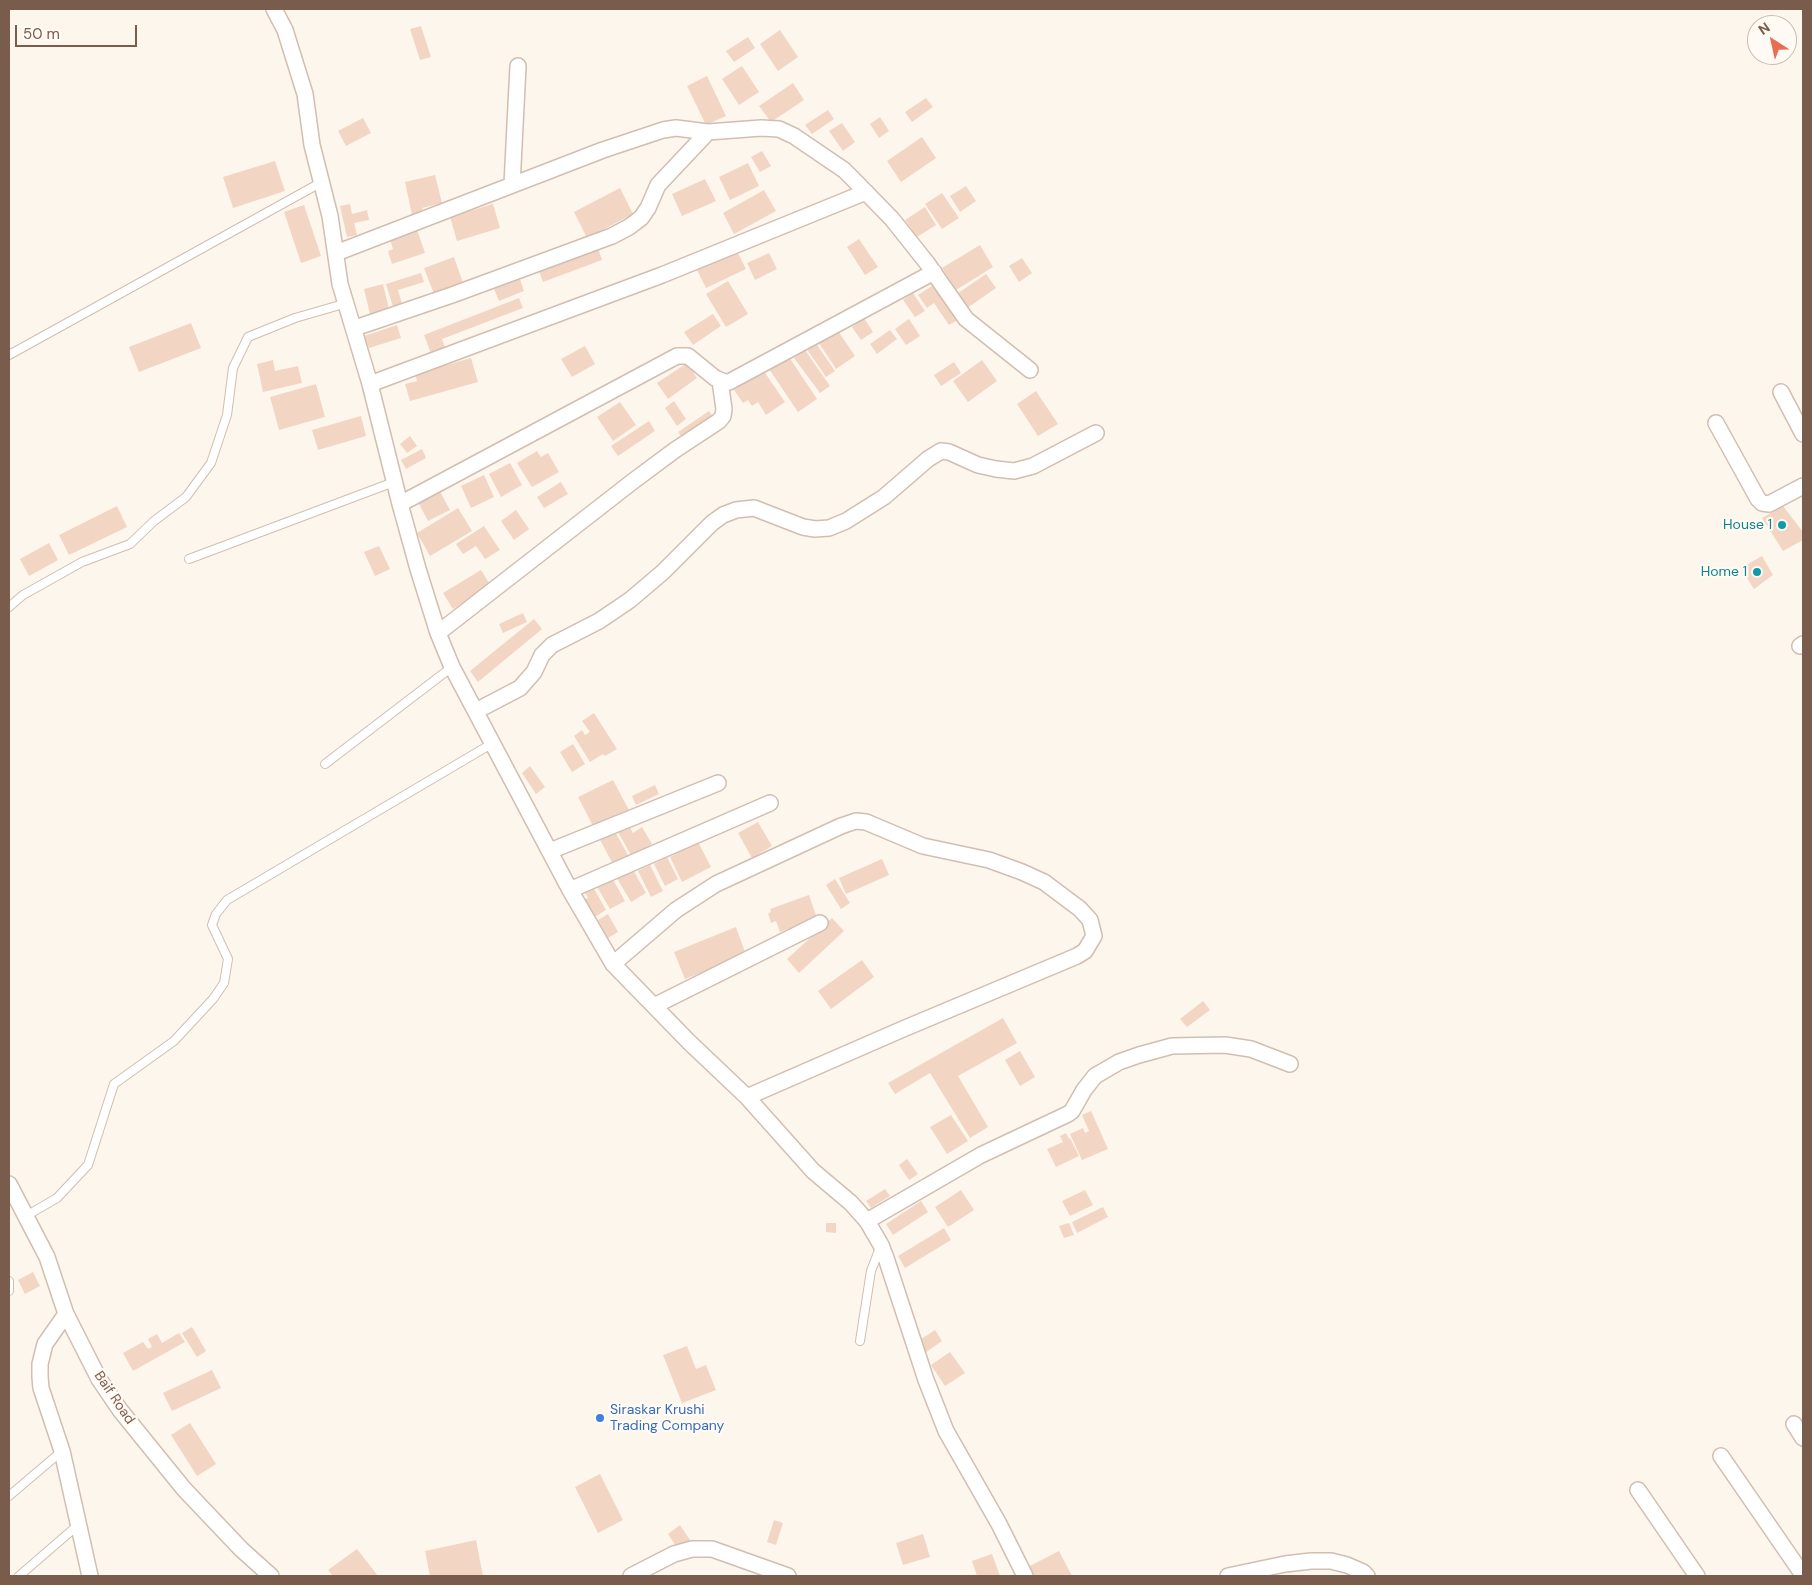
<!DOCTYPE html>
<style>
body{margin:0}
#map{position:relative;width:1812px;height:1585px;overflow:hidden;background:#fdf6ec;font-family:"DM Sans",sans-serif}
canvas{display:block}
.frame{position:absolute;inset:0;border:10px solid #7a5c4d;pointer-events:none}
.north{position:absolute;left:1747px;top:15px;width:50px;height:50px;box-sizing:border-box;background:#fffaf3;border:1px solid #cabbb1;border-radius:50%;rotate:325deg;font-size:14px;font-weight:700;line-height:20px;text-align:center;color:#7a5c4d}
.north::after{content:'';display:block;margin:auto;width:18px;height:22px;background:#e76f51;clip-path:polygon(50% 0,100% 100%,50% 72%,0 100%)}
.scale{position:absolute;left:15px;top:25px;width:122px;height:22px;box-sizing:border-box;border:2px solid #7a5c4d;border-top:0;padding-left:6px;font-size:15px;line-height:18px;white-space:nowrap;color:#7a5c4d;-webkit-text-stroke:4px #fffaf3;paint-order:stroke}
</style>
<div id="map">
<canvas width="1812" height="1585"></canvas>
<div class="frame"></div>
<div class="north">N</div>
<div class="scale">50 m</div>
</div>
<script>
const g = document.querySelector('canvas').getContext('2d');
g.lineJoin = 'round';
function paint(path, color) { g.fillStyle = color; g.fill(path, 'evenodd'); }
const poly = rows => new Path2D(rows.map(r => 'M' + r).join(''));
function trace(path, color, width, dash) { g.strokeStyle = color; g.lineWidth = width; g.lineCap = dash ? 'butt' : 'round'; g.setLineDash(dash || []); g.stroke(path); }
function label(font, color, halo, rows, align = 'center') {
  g.font = font + ' "DM Sans",sans-serif'; g.lineWidth = 4.5; g.setLineDash([]); g.textBaseline = 'middle'; g.strokeStyle = halo; g.fillStyle = color; for (const [text, x, y, turn = 0] of rows) {
    g.save(); g.translate(x, y); g.rotate((+turn || 0) * Math.PI / 180); g.textAlign = isNaN(turn) ? turn : align; if (halo) g.strokeText(text, 0, 0); g.fillText(text, 0, 0); g.restore();
  }
}
const building = poly([
 [421,26,431,57,420,60,410,29],
 [780,30,798,57,778,71,760,44],
 [748,37,755,48,734,62,726,51],
 [742,66,759,92,739,105,722,79],
 [707,76,726,116,706,125,687,86],
 [793,83,804,100,771,122,759,106],
 [926,98,933,107,912,122,905,112],
 [828,110,834,119,812,134,805,125],
 [880,117,889,131,879,138,870,124],
 [363,118,371,133,346,146,338,131],
 [842,123,855,142,843,151,829,131],
 [922,137,936,158,901,182,887,161],
 [762,151,771,166,760,172,751,157],
 [275,161,285,191,233,208,223,177],
 [748,163,759,186,730,200,719,177],
 [435,175,442,203,422,208,423,212,412,215,405,182],
 [705,179,716,201,682,216,672,194],
 [966,186,976,201,960,212,950,196],
 [620,188,633,214,587,238,574,212],
 [764,190,776,211,734,234,723,213],
 [942,193,959,218,942,229,925,204],
 [350,204,352,214,367,210,369,220,354,223,357,235,347,237,340,206],
 [493,204,500,228,457,241,450,217],
 [304,205,321,256,301,263,284,212],
 [925,207,936,225,917,237,905,220],
 [416,227,425,253,392,264,388,251,393,249,389,236],
 [859,239,878,267,865,275,847,247],
 [980,245,993,267,956,290,942,268],
 [598,248,602,260,543,282,539,271],
 [737,251,746,269,706,288,697,270],
 [769,253,777,269,755,280,747,263],
 [454,257,463,283,434,294,424,268],
 [1022,258,1032,273,1019,282,1009,266],
 [421,273,424,282,398,290,403,307,394,310,386,284],
 [986,274,996,288,963,311,954,296],
 [520,279,524,291,499,301,494,289],
 [728,281,748,314,726,327,706,294],
 [383,284,389,309,370,314,364,289],
 [935,284,958,320,949,325,934,303,927,308,918,295],
 [913,293,925,311,915,317,903,300],
 [519,298,523,308,442,339,446,350,432,356,424,335],
 [713,314,721,326,693,345,684,332],
 [864,318,873,332,861,340,852,327],
 [909,319,920,336,906,345,895,329],
 [191,323,201,348,139,372,129,347],
 [397,325,401,338,369,348,364,336],
 [836,328,855,356,836,369,817,340],
 [890,330,897,339,877,354,870,344],
 [815,342,835,371,826,377,806,348],
 [585,346,595,364,572,377,561,359],
 [805,350,830,386,820,393,794,358],
 [789,357,817,399,798,412,769,369],
 [471,358,478,382,410,401,405,384,417,381,415,374],
 [273,360,275,371,298,366,302,383,263,392,257,364],
 [982,360,997,381,968,402,953,381],
 [954,362,961,373,941,386,934,375],
 [687,363,697,378,668,399,657,383],
 [763,370,785,402,766,415,758,402,752,406,748,400,743,403,734,390],
 [316,384,325,417,279,430,270,397],
 [1036,391,1058,424,1038,436,1017,404],
 [674,401,686,419,677,426,665,408],
 [620,402,636,425,613,441,597,417],
 [709,411,715,419,684,440,678,432],
 [361,416,366,436,318,450,312,430],
 [649,421,655,431,618,456,611,446],
 [410,436,417,446,407,453,400,444],
 [422,449,426,458,406,469,401,460],
 [537,451,541,457,548,453,559,472,532,487,517,463],
 [510,463,522,485,501,497,489,474],
 [484,475,494,497,471,508,461,486],
 [561,482,568,494,544,508,537,497],
 [438,488,450,510,428,521,417,500],
 [117,506,127,527,69,555,59,535],
 [1783,506,1803,532,1803,540,1783,551,1762,518],
 [458,508,472,531,430,556,417,533],
 [516,510,529,529,514,540,501,521],
 [484,526,500,550,485,559,476,546,463,554,456,544],
 [49,543,58,560,29,576,20,559],
 [379,546,390,569,375,576,364,552],
 [1762,556,1773,575,1754,589,1741,568],
 [481,570,491,586,453,609,443,593],
 [523,613,527,622,503,633,499,624],
 [534,619,542,629,478,682,470,671],
 [594,713,617,749,605,756,603,754,590,762,574,736,582,730,585,735,590,732,582,721],
 [573,744,585,764,572,772,560,752],
 [530,766,545,787,536,794,522,773],
 [613,780,629,810,594,828,578,797],
 [655,785,659,794,636,805,632,796],
 [758,822,772,846,752,858,738,833],
 [629,826,633,833,642,827,652,844,632,857,618,832],
 [614,830,629,857,614,866,599,838],
 [698,842,711,867,682,882,670,857],
 [667,857,678,879,665,886,654,864],
 [882,859,889,875,846,894,839,878],
 [650,865,663,891,651,897,638,871],
 [631,866,646,893,631,902,615,875],
 [611,876,625,901,610,909,596,885],
 [835,879,850,903,841,909,826,885],
 [593,887,606,910,590,920,580,902,588,898,584,891],
 [809,895,817,918,780,932,776,921,771,923,768,913,771,912,770,909],
 [608,914,618,932,608,938,598,920],
 [832,918,844,931,799,973,787,959],
 [736,927,746,955,685,979,674,952],
 [862,960,874,977,831,1009,818,991],
 [1203,1001,1210,1010,1187,1027,1180,1019],
 [1003,1018,1017,1043,958,1076,988,1127,970,1138,930,1073,895,1094,888,1083],
 [1020,1051,1035,1077,1020,1086,1005,1060],
 [1091,1111,1108,1149,1082,1160,1070,1134,1083,1128,1085,1133,1089,1131,1082,1115],
 [951,1115,968,1141,947,1154,930,1127],
 [1066,1133,1069,1139,1070,1138,1079,1156,1056,1167,1047,1149,1063,1142,1060,1136],
 [907,1159,918,1174,909,1180,899,1165],
 [885,1189,890,1196,871,1208,866,1201],
 [961,1190,974,1210,948,1227,935,1207],
 [1085,1190,1093,1205,1070,1216,1062,1201],
 [921,1201,928,1212,893,1235,886,1224],
 [1103,1207,1108,1217,1077,1233,1072,1222],
 [826,1223,836,1223,836,1233,826,1232],
 [1069,1223,1074,1235,1064,1238,1059,1226],
 [944,1228,951,1240,905,1268,898,1256],
 [33,1272,40,1286,25,1294,18,1280],
 [192,1327,206,1351,197,1357,182,1333],
 [935,1330,942,1341,925,1353,918,1341],
 [179,1333,185,1342,133,1371,123,1353,143,1342,148,1349,152,1347,148,1339,157,1334,162,1343],
 [687,1346,696,1369,706,1365,716,1390,682,1403,663,1355],
 [950,1352,965,1373,945,1386,931,1365],
 [212,1370,221,1388,172,1411,163,1393],
 [190,1423,216,1464,197,1476,171,1435],
 [600,1474,623,1520,598,1533,575,1487],
 [774,1520,783,1523,776,1545,767,1542],
 [680,1525,690,1540,678,1549,668,1534],
 [923,1534,930,1557,903,1565,896,1543],
 [476,1540,483,1576,430,1576,425,1551],
 [357,1549,378,1576,333,1576,328,1570],
 [1059,1551,1072,1576,1031,1576,1026,1568],
 [992,1554,1000,1576,977,1576,972,1561]
]);
const service = poly([
 [9,355,322,182],
 [189,559,394,482],
 [9,607,23,595,82,562,130,544,154,521,186,497,211,463,227,415,233,368,248,337,295,318,347,303],
 [325,764,452,667],
 [26,1216,57,1198,88,1165,114,1084,174,1041,213,999,224,983,228,959,212,925,216,914,227,900,493,743],
 [9,1281,9,1291],
 [860,1341,871,1271,881,1245],
 [9,1496,62,1451],
 [19,1576,78,1525]
]);
const minor = poly([
 [274,9,285,30,305,94,312,145,330,216,340,284,370,384,400,504,418,569,438,633,452,667,570,890,613,964,689,1042,747,1097,813,1171,851,1203,867,1221,881,1245,886,1258,926,1380,946,1431,999,1524,1025,1576],
 [512,185,518,66],
 [336,253,603,150,663,130,676,128,708,132,761,128,779,129,794,136,844,170,854,180,892,219,927,263,966,319,1030,370],
 [355,328,452,295,612,236,629,227,641,218,648,208,658,185,708,132],
 [370,384,662,275,866,192],
 [1781,392,1803,434],
 [1716,423,1758,499,1762,503,1769,504,1803,486],
 [400,504,677,356,688,356,715,378,725,382,729,382,934,272],
 [438,633,632,482,675,450,719,421,723,416,724,409,720,381],
 [1800,646,1803,644],
 [476,711,520,688,534,672,542,655,552,645,599,621,630,600,663,572,712,523,723,515,736,510,754,508,803,527,815,529,829,528,846,521,884,497,928,459,941,451,949,452,978,465,996,469,1014,471,1033,466,1096,433],
 [550,851,718,783],
 [570,890,770,803],
 [613,964,676,910,716,884,841,826,856,821,866,822,923,846,989,860,1022,872,1044,882,1080,909,1090,920,1094,936,1085,951,1077,956,903,1029,747,1097],
 [654,1006,820,923],
 [9,1184,47,1257,66,1314,99,1379,120,1410,184,1489,241,1549,271,1576],
 [867,1221,981,1155,1068,1114,1072,1111,1084,1090,1095,1076,1119,1062,1139,1055,1172,1046,1225,1045,1251,1049,1290,1064],
 [66,1314,45,1344,40,1364,40,1377,41,1388,62,1451,90,1576],
 [1794,1424,1803,1438],
 [1721,1456,1803,1575],
 [1638,1490,1697,1576],
 [631,1576,674,1554,692,1549,712,1549,788,1576],
 [1228,1576,1285,1564,1311,1561,1331,1561,1347,1565,1363,1572,1367,1576]
]);
const markers = [
 [1782,525,5,"#0f9aa8"],
 [1757,572,5,"#0f9aa8"],
 [600,1418,5,"#3f7fe0"]
];
const cultureNames = [
 ["House 1",1772,525],
 ["Home 1",1747,572]
];
const streetNames = [
 ["Baif Road",114,1398,56]
];
const shopNames = [
 ["Siraskar Krushi",610,1410],
 ["Trading Company",610,1426]
];
paint(building, '#f3d5c3');
trace(service, '#d1beb0', 10);
trace(minor, '#d1beb0', 18);
trace(service, '#fff', 8);
trace(minor, '#fff', 15);
for (const [x, y, r, color] of markers) { const dot = new Path2D(); dot.arc(x, y, r, 0, 2 * Math.PI); g.fillStyle = color; g.fill(dot); trace(dot, '#fffaf3', 2); }
label('14px', '#0d838f', '#fffaf3', cultureNames, 'right');
label('14px', '#7a5c4d', '#fffaf3', streetNames);
label('14px', '#366cbe', '#fffaf3', shopNames, 'left');
</script>
